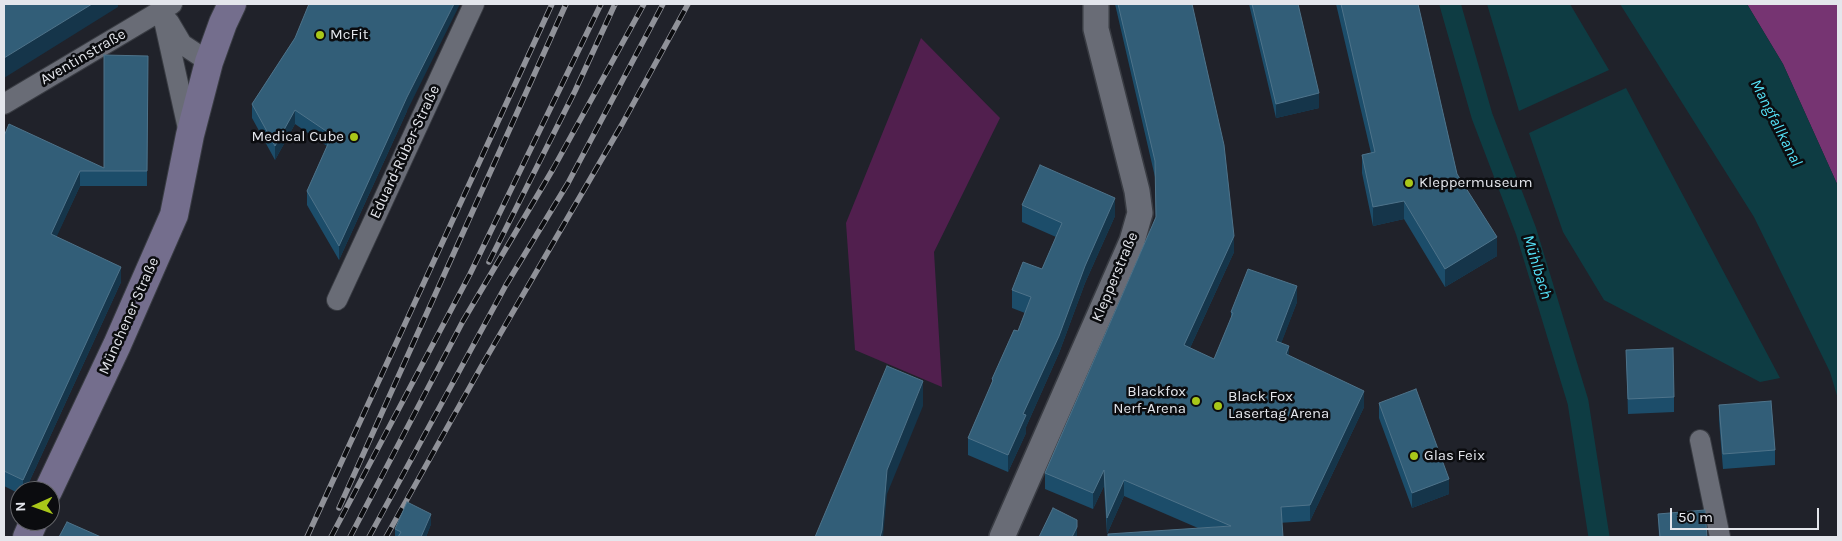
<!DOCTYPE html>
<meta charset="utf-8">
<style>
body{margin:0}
#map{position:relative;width:1842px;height:541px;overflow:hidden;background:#20222a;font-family:Karla,sans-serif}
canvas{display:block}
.frame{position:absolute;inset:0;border:5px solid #e4e6ec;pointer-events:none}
.north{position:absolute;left:10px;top:481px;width:50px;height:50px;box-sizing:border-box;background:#0b0c0f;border:1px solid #626367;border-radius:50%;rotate:268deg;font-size:14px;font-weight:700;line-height:20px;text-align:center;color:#e4e6ec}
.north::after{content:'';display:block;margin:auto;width:18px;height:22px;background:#a9c719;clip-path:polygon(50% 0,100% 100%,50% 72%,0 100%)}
.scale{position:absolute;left:1670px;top:508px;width:149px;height:22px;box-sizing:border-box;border:2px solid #e4e6ec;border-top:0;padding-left:6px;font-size:15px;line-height:18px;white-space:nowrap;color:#e4e6ec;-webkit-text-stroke:4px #0b0c0f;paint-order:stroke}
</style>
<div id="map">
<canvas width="1842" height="541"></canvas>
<div class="frame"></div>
<div class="north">N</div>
<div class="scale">50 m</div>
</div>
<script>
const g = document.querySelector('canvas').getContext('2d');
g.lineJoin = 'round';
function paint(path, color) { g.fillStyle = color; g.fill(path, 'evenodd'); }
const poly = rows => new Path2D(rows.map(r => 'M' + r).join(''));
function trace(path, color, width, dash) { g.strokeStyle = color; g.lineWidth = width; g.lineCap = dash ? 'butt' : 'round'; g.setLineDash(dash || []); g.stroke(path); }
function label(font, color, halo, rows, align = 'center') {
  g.font = font + ' Karla,sans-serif'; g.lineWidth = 5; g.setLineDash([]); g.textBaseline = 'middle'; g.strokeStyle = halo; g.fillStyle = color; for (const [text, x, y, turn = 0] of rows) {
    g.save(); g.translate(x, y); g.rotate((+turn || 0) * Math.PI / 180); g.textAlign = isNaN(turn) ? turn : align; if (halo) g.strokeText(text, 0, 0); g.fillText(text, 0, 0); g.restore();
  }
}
const green = poly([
 [921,38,1000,118,934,252,942,387,855,350,846,223]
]);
const forest = poly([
 [1747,4,1837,4,1838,186,1783,64]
]);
const water = poly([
 [1487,4,1570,4,1609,70,1519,111],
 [1620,4,1747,4,1783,64,1838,186,1838,399,1830,372,1754,217],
 [1626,88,1780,378,1760,382,1604,300,1563,232,1529,133]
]);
const canal = poly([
 [1450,4,1482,116,1526,231,1578,402,1599,537]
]);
const minor = poly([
 [162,11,189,133],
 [169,22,182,44,209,62],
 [4,104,172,4],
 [337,300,474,4],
 [1700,440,1720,537]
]);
const tertiary = poly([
 [1002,537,1132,241,1140,213,1137,191,1096,29,1096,4]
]);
const secondary = poly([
 [48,491,117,345,174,215,190,135,209,62,223,23,232,4],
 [27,537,34,521]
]);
const rail = poly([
 [489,262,575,91,615,4],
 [339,508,566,4],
 [307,537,552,4],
 [331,537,470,274,601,4],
 [350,537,463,321,553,169,644,4],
 [369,537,506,285,568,183,663,4],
 [386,537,481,367,621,126,688,4]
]);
const wall = poly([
 [1115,4,1192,4,1234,252,1190,348,1214,359,1231,319,1231,312,1297,302,1281,343,1289,355,1364,407,1310,521,1198,528,1124,496,1107,534,1104,486,1093,509,1045,489,1045,473,1156,218,1155,177],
 [1249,4,1298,4,1319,108,1276,118],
 [1336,4,1418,4,1457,174,1497,256,1445,287,1404,219,1373,226,1362,173,1362,155,1371,153],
 [295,38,407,111,339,260,307,205,307,191,327,146,295,124,275,160,252,118,252,104],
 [148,56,147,186,80,186,56,237,121,282,25,491,20,491,20,494,4,486,4,136,104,168],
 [1022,205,1115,216,1085,283,1059,353,1026,427,1026,433,1008,472,968,455,968,438,992,383,992,379,1018,331,1025,313,1012,308,1012,290,1042,269,1056,237,1022,222],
 [1626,350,1674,397,1674,412,1628,414],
 [1379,403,1449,494,1412,508,1379,418],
 [1719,405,1775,450,1775,465,1723,469,1719,420],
 [1658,514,1707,537,1659,537],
 [431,524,426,537,395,537,395,529]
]);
const shadedWall = poly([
 [92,4,118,4,118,7,4,78,4,58],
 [454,4,460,4,407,111,339,260,339,246,407,97],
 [1319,93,1319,108,1276,118,1276,104],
 [295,110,295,124,275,160,275,146],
 [80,171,80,186,51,249,51,234],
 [1115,198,1115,216,1085,283,1059,353,1026,427,1026,433,1008,472,1008,455,1023,414,1085,266],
 [1404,201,1404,219,1373,226,1373,207],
 [1234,236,1234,252,1184,361,1184,345],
 [1497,237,1497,256,1445,287,1445,269],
 [121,267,121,282,25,491,23,491,23,480],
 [1297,286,1297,302,1276,357,1276,341],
 [1289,346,1289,362,1286,354],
 [923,381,923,406,887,494,883,537,880,537,887,470],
 [1364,391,1364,407,1310,521,1310,505],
 [1104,470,1104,486,1093,509,1093,493],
 [1449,479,1449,494,1412,508,1412,493],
 [1124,480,1124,496,1107,534,1107,518],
 [431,514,431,524,426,537,421,537],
 [1077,527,1077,537,1072,537]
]);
const building = poly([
 [4,4,92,4,4,58,4,4],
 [309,4,454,4,407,97,339,246,307,191,332,135,295,110,275,146,252,104,295,38,309,4],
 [1118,4,1192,4,1224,145,1234,236,1184,345,1214,359,1233,313,1231,312,1248,269,1297,286,1276,341,1289,346,1286,354,1364,391,1310,505,1281,507,1283,537,1108,537,1108,534,1231,526,1124,480,1107,518,1104,470,1093,493,1045,473,1156,217,1155,161,1118,4],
 [1252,4,1298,4,1319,93,1276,104,1252,4],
 [1341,4,1418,4,1457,174,1497,237,1445,269,1404,201,1373,207,1362,155,1375,152,1341,4],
 [104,55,148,56,147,171,80,171,51,234,121,267,23,480,4,471,4,136,9,124,104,168,104,55],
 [1040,165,1115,198,1085,266,1059,336,1023,414,1026,415,1008,455,968,438,993,380,992,379,1014,330,1018,331,1031,297,1012,290,1023,262,1042,269,1062,223,1022,205,1040,165],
 [1673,348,1674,397,1628,399,1626,350,1673,348],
 [887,366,923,381,887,470,882,530,880,537,815,537,887,366],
 [1416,389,1449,479,1412,493,1379,403,1416,389],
 [1771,401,1775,450,1723,454,1719,405,1771,401],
 [407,502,431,514,421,537,398,537,401,532,395,529,407,502],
 [1053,508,1077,520,1077,527,1072,537,1039,537,1053,508],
 [1705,510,1707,537,1660,537,1658,514,1705,510],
 [67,522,101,537,59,537,67,522]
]);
const markers = [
 [320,35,5,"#a9c719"],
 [354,137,5,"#a9c719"],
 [1409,183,5,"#a9c719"],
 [1196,401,5,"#a9c719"],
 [1218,406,5,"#a9c719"],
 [1414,456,5,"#a9c719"]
];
const poiNames = [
 ["McFit",330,35],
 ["Medical Cube",344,137,"right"],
 ["Kleppermuseum",1419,183],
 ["Blackfox",1186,392,"right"],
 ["Nerf-Arena",1186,409,"right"],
 ["Black Fox",1228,397],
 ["Lasertag Arena",1228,414],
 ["Glas Feix",1424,456]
];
const streetNames = [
 ["Aventinstraße",83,57,-30],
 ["Eduard-Rüber-Straße",405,152,-65],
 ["Klepperstraße",1115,277,-67],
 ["Münchener Straße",129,316,-66]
];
const waterNames = [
 ["Mangfallkanal",1776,123,63],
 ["Mühlbach",1537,267,73]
];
paint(green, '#511f4e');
paint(forest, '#763472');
paint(water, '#0e3c43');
trace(canal, '#0e3c43', 21);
trace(minor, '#393c43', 22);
trace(tertiary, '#393c43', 28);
trace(secondary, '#393c43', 30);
trace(minor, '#696c76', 20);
trace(tertiary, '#696c76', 25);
trace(secondary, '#746e8d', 28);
trace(rail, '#909299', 5.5);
trace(rail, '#0b0c0f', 4, [11]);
paint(wall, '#1c4d6a');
paint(shadedWall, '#15354a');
paint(building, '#325e78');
trace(building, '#4e738a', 1);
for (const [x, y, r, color] of markers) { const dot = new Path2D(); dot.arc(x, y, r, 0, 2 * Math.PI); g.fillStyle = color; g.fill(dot); trace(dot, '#0b0c0f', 2); }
label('15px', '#e4e6ec', '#0b0c0f', poiNames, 'left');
label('15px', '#e4e6ec', '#0b0c0f', streetNames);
label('italic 16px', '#55e3f9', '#0b0c0f', waterNames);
</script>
